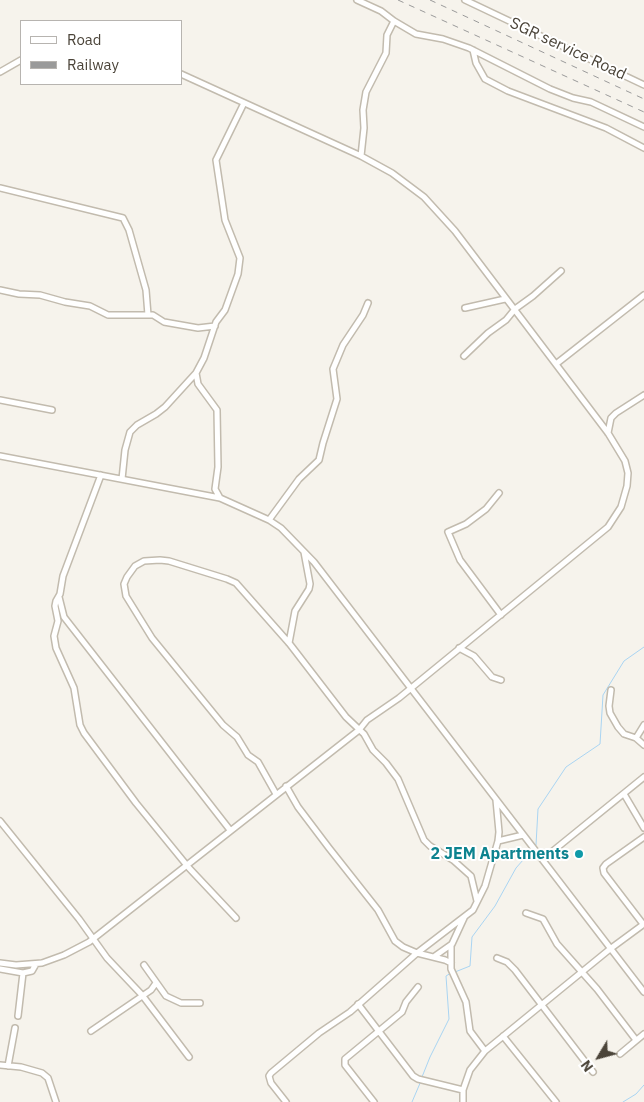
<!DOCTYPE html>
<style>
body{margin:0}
#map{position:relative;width:644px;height:1102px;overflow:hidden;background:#f6f3ec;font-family:"IBM Plex Sans",sans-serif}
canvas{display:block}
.legend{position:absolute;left:20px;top:20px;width:162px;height:65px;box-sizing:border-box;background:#fff;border:1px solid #b7b4b0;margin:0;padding:6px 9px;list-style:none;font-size:15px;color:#4b4439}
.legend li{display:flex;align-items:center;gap:10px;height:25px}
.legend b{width:25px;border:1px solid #b7b4b0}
.north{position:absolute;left:574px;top:1032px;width:50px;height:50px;-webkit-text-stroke:4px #fff;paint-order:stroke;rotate:233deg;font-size:14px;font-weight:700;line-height:20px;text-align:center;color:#4b4439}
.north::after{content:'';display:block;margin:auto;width:18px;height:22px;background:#4b4439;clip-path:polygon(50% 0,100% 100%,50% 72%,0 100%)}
</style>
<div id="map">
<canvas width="644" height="1102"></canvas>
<ul class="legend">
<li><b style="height:6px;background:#fff"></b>Road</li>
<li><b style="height:6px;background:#9a9a9a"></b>Railway</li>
</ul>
<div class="north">N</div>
</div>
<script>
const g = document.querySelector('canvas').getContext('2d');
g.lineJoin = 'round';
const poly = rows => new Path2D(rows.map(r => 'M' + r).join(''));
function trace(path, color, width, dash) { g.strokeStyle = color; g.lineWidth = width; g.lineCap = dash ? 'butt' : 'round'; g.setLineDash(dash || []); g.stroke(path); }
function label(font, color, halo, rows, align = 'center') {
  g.font = font + ' "IBM Plex Sans",sans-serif'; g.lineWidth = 4; g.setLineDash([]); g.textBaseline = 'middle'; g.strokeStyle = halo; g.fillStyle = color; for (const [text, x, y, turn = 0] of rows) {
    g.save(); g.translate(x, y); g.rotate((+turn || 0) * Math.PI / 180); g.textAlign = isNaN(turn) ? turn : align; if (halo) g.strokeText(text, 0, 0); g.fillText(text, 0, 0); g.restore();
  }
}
const stream = poly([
 [536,845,538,809,566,767,600,744,603,695,624,661,644,647],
 [455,972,470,966,472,937,495,906,516,868,531,851],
 [422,1077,430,1057,449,1019,446,976,451,973],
 [412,1102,421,1081],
 [623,1102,636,1094,644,1085]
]);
const street = poly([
 [357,0,381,11,394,21,416,34,443,39,469,48,550,89,573,98,591,102,644,127],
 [465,0,644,85],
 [473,50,476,63,485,79,508,91,606,128,644,148],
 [0,72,21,60],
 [361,156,364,128,363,110,366,92,386,53,387,35,394,21],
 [0,188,123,218,129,230,146,290,148,315],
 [0,290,19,294,40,295,65,302,90,306,108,315,153,315,164,322,198,328,215,326],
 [465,308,505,299],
 [464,356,488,333,506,320,515,309,533,296,561,271],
 [556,364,644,295],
 [0,400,52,410],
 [608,433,611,418,616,413,644,395],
 [0,456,220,498,269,520,281,528,314,562,644,992],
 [101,475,63,576,60,594,56,601,55,606,58,621,54,636,56,648,74,688,80,725,84,733,136,803,189,868,236,918],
 [122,479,125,450,130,432,137,425,156,414,165,407,196,373],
 [499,493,486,509,466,524,448,532,460,560,501,615],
 [220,498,215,489,218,467,217,410,198,384,196,373,204,358,216,322,225,310,238,274,240,258,225,220,216,160,244,103],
 [269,520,299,479,319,460,323,443,337,399,333,369,343,345,363,315,368,303],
 [59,597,64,617,230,830],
 [289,643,295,611,309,589,310,584,304,552],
 [459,648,474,656,492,677,501,680],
 [611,690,609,706,610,713,618,727,624,734,636,738,644,745],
 [636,738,644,725],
 [286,786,298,807,329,848,378,910,395,941,403,947,417,953,445,960,451,963],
 [276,794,258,762,248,755,237,737,223,725,152,638,126,596,124,584,127,577,135,566,144,561,160,560,169,561,227,579,236,583,289,643,346,717,364,734,373,750,386,763,398,779,424,840,430,846,453,860,471,876,477,901],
 [624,794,644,828],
 [0,821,79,919,107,958,142,995,189,1057],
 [498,841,523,835],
 [543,859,644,777],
 [526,913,543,919,557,944,597,989,636,1040],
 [643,924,604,873,603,868,606,864,644,837],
 [451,946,451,969,466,1002,470,1031,485,1051],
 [435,956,452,944,464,918],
 [497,958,507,962,515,970,593,1072],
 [0,963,16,965,42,963,64,955,89,942,359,730,367,720,399,698,608,527,621,507,627,486,628,473,625,461,608,433,455,231,424,197,392,173,361,156,181,74],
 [144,965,166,996,181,1003,200,1003],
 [0,969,23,973,18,1016],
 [23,973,32,971,36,964],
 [358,1004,413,1076,418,1079,463,1090],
 [91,1031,151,990,156,983],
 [503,1036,556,1102],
 [620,1054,644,1034],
 [0,1065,21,1067,42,1073,48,1078,56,1102],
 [8,1066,15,1028],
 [286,1102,271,1083,269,1076,271,1073,319,1033,350,1012,417,953,473,910,485,886,498,841,499,832,496,800],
 [374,1102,345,1065,345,1059,402,1012,406,1002,418,987],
 [463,1102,463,1090,470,1070,485,1051,610,949,644,924]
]);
const rail = poly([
 [398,0,644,112],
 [430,0,644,99]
]);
const markers = [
 [579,854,5,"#0f9aa8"]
];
const streetNames = [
 ["SGR service Road",568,49,25]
];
const cultureNames = [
 ["2 JEM Apartments",569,854]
];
trace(stream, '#a9d4f2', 1);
trace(street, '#c2bbae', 8);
trace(street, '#fff', 5);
trace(rail, '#9a9a9a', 1, [6, 6]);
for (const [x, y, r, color] of markers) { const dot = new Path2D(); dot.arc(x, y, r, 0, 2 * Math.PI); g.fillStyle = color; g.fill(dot); trace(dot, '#fff', 2); }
label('16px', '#4b4439', '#fff', streetNames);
label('bold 16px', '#0d838f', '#fff', cultureNames, 'right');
</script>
